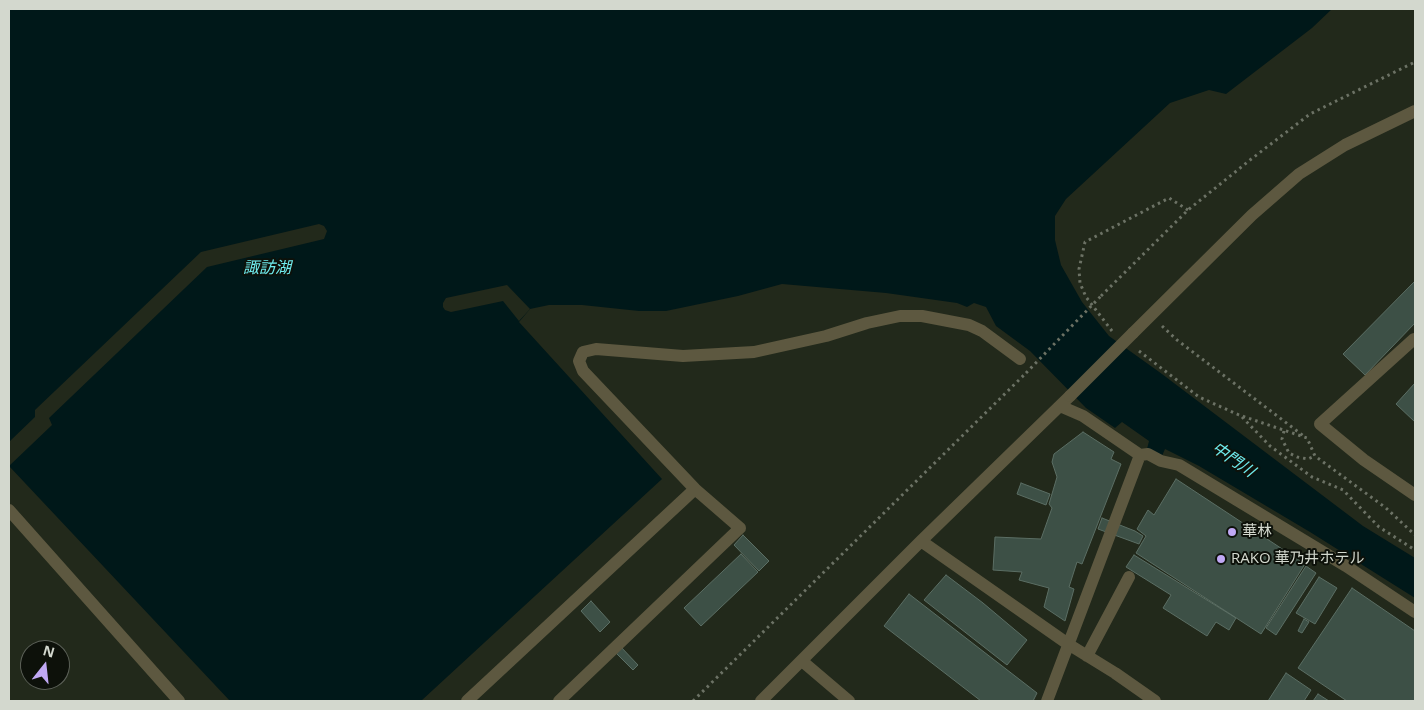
<!DOCTYPE html>
<meta charset="utf-8">
<style>
body{margin:0}
#map{position:relative;width:1424px;height:710px;overflow:hidden;background:#22291b;font-family:"Open Sans",sans-serif}
canvas{display:block}
.frame{position:absolute;inset:0;border:10px solid #d3d8ce;pointer-events:none}
.north{position:absolute;left:20px;top:640px;width:50px;height:50px;box-sizing:border-box;background:#0d110a;border:1px solid #5c6158;border-radius:50%;rotate:16deg;font-size:14px;font-weight:700;line-height:20px;text-align:center;color:#d3d8ce}
.north::after{content:'';display:block;margin:auto;width:18px;height:22px;background:#c0a8f4;clip-path:polygon(50% 0,100% 100%,50% 72%,0 100%)}
</style>
<div id="map">
<canvas width="1424" height="710"></canvas>
<div class="frame"></div>
<div class="north">N</div>
</div>
<script>
const g = document.querySelector('canvas').getContext('2d');
g.lineJoin = 'round';
function paint(path, color) { g.fillStyle = color; g.fill(path, 'evenodd'); }
const poly = rows => new Path2D(rows.map(r => 'M' + r).join(''));
function trace(path, color, width, dash) { g.strokeStyle = color; g.lineWidth = width; g.lineCap = dash ? 'butt' : 'round'; g.setLineDash(dash || []); g.stroke(path); }
function label(font, color, halo, rows, align = 'center') {
  g.font = font + ' "Open Sans","Noto Sans JP",sans-serif'; g.lineWidth = 4; g.setLineDash([]); g.textBaseline = 'middle'; g.strokeStyle = halo; g.fillStyle = color; for (const [text, x, y, turn = 0] of rows) {
    g.save(); g.translate(x, y); g.rotate((+turn || 0) * Math.PI / 180); g.textAlign = isNaN(turn) ? turn : align; if (halo) g.strokeText(text, 0, 0); g.fillText(text, 0, 0); g.restore();
  }
}
const water = poly([
 [9,9,1332,9,1312,28,1226,94,1209,90,1170,103,1066,199,1055,216,1055,240,1061,265,1082,302,1109,336,1162,374,1363,526,1415,558,1415,598,1310,532,1199,466,1165,449,1162,456,1147,449,1149,441,1122,422,1115,428,1086,408,1030,351,996,326,986,307,974,303,967,307,957,303,886,293,782,284,738,296,666,311,639,311,582,305,549,305,530,309,519,322,662,479,421,701,230,701,9,466]
]);
const pier = poly([
 [319,224,324,226,327,231,324,239,207,267,49,418,52,425,9,466,9,442,35,417,35,410,201,252],
 [507,285,530,309,519,321,503,301,451,312,445,310,443,307,443,303,446,298]
]);
const building = poly([
 [1415,281,1415,323,1365,375,1343,354,1415,281],
 [1415,383,1415,422,1396,404,1415,383],
 [1083,432,1114,452,1111,459,1121,464,1082,564,1077,562,1069,587,1074,589,1065,621,1044,607,1049,588,1019,580,1022,572,993,570,995,537,1041,539,1052,508,1049,504,1057,477,1052,462,1054,454,1083,432],
 [1176,479,1305,564,1261,634,1136,553,1146,536,1137,529,1148,510,1154,515,1176,479],
 [1021,483,1050,494,1046,505,1017,494,1021,483],
 [1102,518,1135,531,1143,536,1139,544,1098,529,1102,518],
 [743,535,769,561,759,571,734,545,743,535],
 [741,554,758,572,701,626,684,608,741,554],
 [1134,555,1236,618,1229,630,1216,622,1207,636,1163,608,1171,595,1126,567,1134,555],
 [1306,566,1316,573,1276,635,1266,628,1306,566],
 [946,575,983,603,1027,640,1007,665,924,600,946,575],
 [1319,577,1337,588,1315,624,1296,613,1319,577],
 [1352,588,1415,631,1415,701,1347,701,1298,668,1352,588],
 [909,594,1037,693,1033,701,981,701,884,626,909,594],
 [591,601,610,622,600,632,581,611,591,601],
 [1304,619,1309,622,1302,633,1298,631,1304,619],
 [620,646,638,665,633,670,614,651,620,646],
 [1286,673,1311,690,1304,701,1268,701,1286,673],
 [1318,694,1329,701,1313,701,1318,694]
]);
const path = poly([
 [1101,296,1188,210,1250,160,1310,114,1415,62],
 [1162,326,1177,340,1305,437],
 [1112,331,1086,297,1080,283,1079,269,1085,242,1169,198,1188,210],
 [1139,351,1199,397,1239,415,1307,438,1315,456,1386,508,1415,535],
 [1242,417,1270,446,1312,477,1343,490,1379,527,1415,550],
 [1284,431,1282,439,1289,453,1297,457,1308,459,1315,456],
 [693,701,1024,375]
]);
const minor = poly([
 [1133,333,1252,215,1299,174,1345,145,1415,111],
 [1414,339,1320,424,1364,460,1415,495],
 [1140,455,1148,454,1161,461,1179,465,1346,566,1415,612],
 [9,510,179,701],
 [921,541,1068,644,1115,673,1155,701],
 [1087,656,1129,577],
 [802,661,849,701],
 [467,701,695,489],
 [559,701,740,528,695,489,583,371,579,361,583,352,596,349,683,356,754,352,826,336,867,323,900,316,922,316,969,325,982,331,1020,359],
 [761,701,921,541,1070,396],
 [1047,701,1140,455,1083,416,1060,406]
]);
const pathBridge = poly([
 [1026,373,1101,296]
]);
const minorBridge = poly([
 [1070,396,1133,333]
]);
const markers = [
 [1232,532,5,"#c0a8f4"],
 [1221,559,5,"#c0a8f4"]
];
const poiNames = [
 ["華林",1242,532],
 ["RAKO 華乃井ホテル",1231,559]
];
const waterNames = [
 ["諏訪湖",267,268],
 ["中門川",1233,460,35]
];
paint(water, '#001819');
paint(pier, '#22291b');
paint(building, '#3d5046');
trace(building, '#5b6e64', 1);
trace(path, '#6c7265', 3, [2.5, 4]);
trace(minor, '#5d5840', 12);
trace(pathBridge, '#6c7265', 3, [2.5, 4]);
trace(minorBridge, '#5d5840', 12);
for (const [x, y, r, color] of markers) { const dot = new Path2D(); dot.arc(x, y, r, 0, 2 * Math.PI); g.fillStyle = color; g.fill(dot); trace(dot, '#0d110a', 2); }
label('15px', '#d3d8ce', '#0d110a', poiNames, 'left');
label('italic 16px', '#6fecee', '#0d110a', waterNames);
</script>
